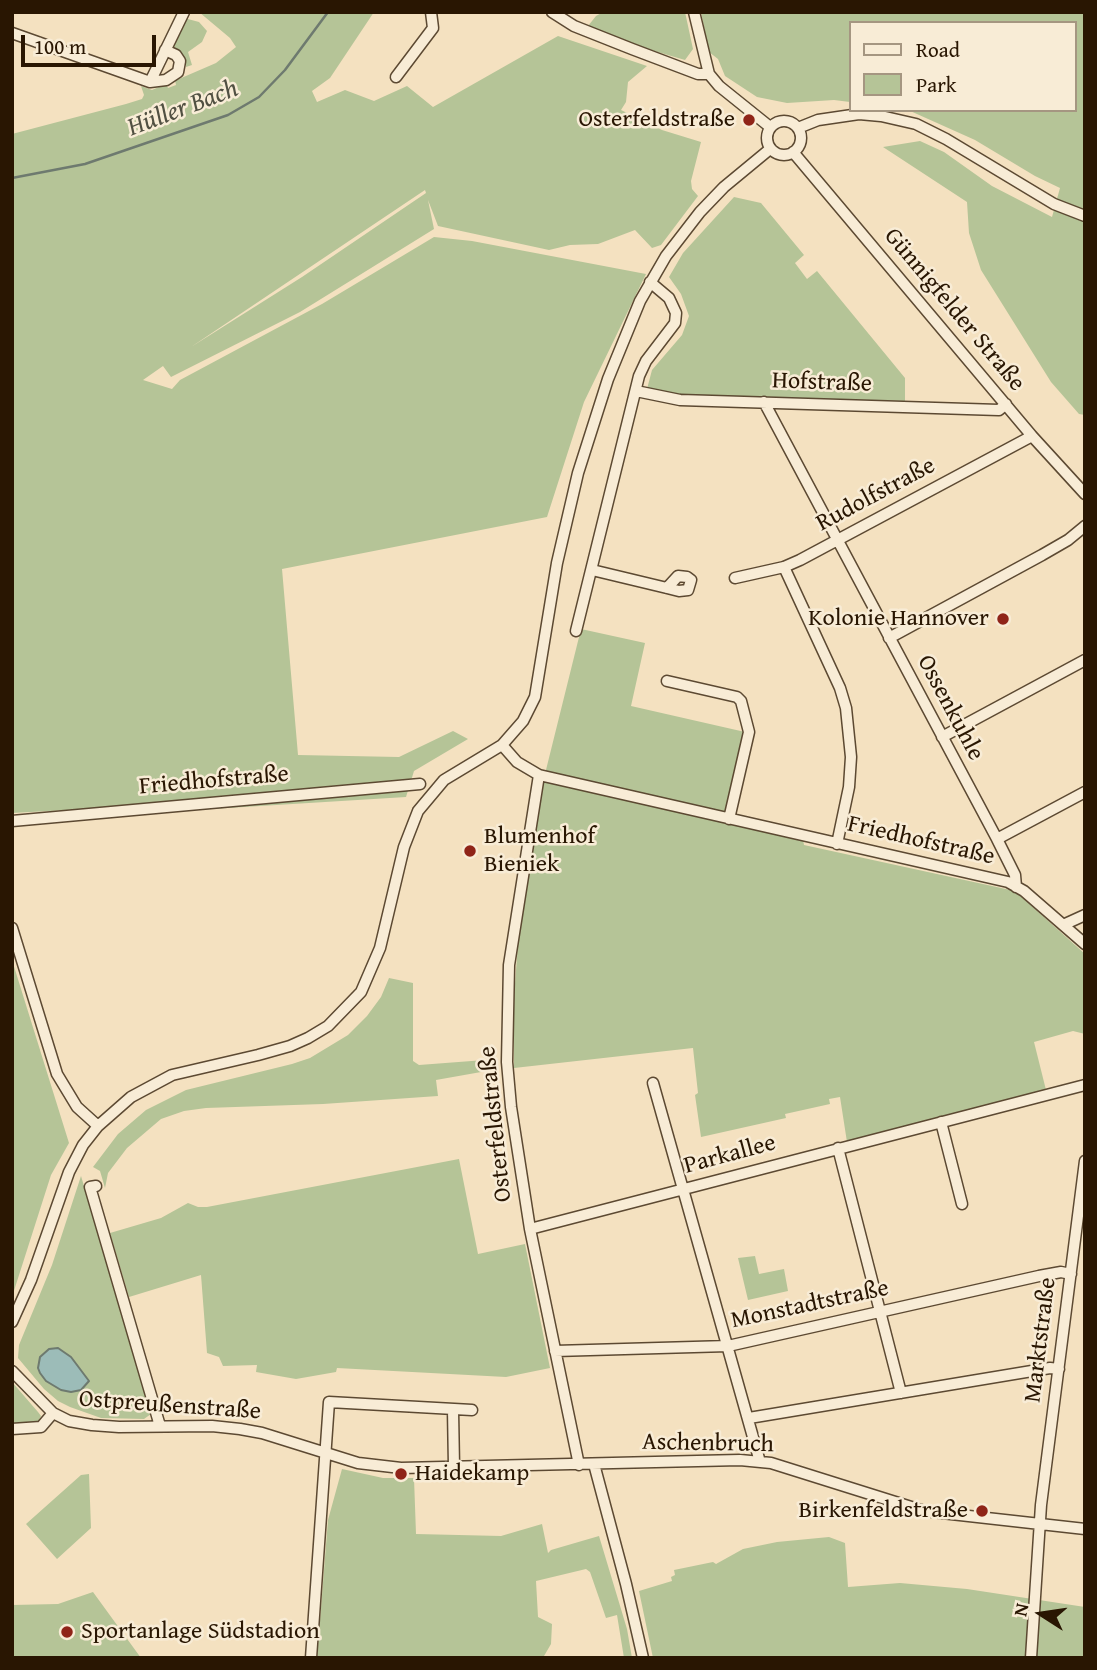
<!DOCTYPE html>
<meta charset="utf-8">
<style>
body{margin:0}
#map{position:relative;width:1097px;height:1670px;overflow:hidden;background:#f4e1c0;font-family:"Gentium Book Plus",serif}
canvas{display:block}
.frame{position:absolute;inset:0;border:14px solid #291602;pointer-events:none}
.legend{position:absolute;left:849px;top:21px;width:228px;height:91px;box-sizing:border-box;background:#f8ecd6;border:2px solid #a59681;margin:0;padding:9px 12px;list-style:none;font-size:21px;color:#291602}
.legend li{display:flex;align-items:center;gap:14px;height:35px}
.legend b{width:35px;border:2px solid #a59681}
.north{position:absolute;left:1006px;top:1579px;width:70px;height:70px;-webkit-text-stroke:5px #f8ecd6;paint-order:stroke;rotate:282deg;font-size:19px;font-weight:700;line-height:28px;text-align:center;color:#291602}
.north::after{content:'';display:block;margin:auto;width:24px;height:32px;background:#291602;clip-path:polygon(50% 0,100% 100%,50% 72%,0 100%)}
.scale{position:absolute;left:21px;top:35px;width:135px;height:32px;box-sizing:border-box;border:4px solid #291602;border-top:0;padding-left:9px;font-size:21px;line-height:24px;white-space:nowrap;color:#291602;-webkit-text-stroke:5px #f8ecd6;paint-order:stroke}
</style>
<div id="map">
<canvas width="1097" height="1670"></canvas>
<div class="frame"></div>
<ul class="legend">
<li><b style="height:9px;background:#f8ecd6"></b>Road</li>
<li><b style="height:19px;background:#b5c497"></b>Park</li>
</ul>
<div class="north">N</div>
<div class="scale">100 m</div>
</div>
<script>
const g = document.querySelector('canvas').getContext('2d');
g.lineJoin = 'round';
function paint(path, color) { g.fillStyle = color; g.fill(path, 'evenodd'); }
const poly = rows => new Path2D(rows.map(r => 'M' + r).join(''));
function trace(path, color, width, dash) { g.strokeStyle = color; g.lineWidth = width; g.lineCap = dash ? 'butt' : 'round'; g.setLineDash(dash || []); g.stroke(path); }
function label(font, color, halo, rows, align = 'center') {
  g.font = font + ' "Gentium Book Plus",serif'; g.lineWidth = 5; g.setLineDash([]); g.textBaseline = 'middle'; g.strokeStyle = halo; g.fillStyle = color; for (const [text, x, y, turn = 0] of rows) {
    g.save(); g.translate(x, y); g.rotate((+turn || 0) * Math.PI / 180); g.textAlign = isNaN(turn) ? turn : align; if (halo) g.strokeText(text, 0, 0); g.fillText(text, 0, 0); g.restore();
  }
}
const green = poly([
 [199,12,374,12,330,78,312,91,317,102,345,90,374,101,407,86,433,107,558,36,647,66,628,82,626,102,621,110,662,130,701,142,691,181,692,189,698,196,661,245,652,248,635,230,598,244,570,245,549,250,438,226,428,200,434,229,300,312,171,377,163,366,143,380,172,389,180,380,322,304,434,237,472,241,646,274,584,402,547,517,282,569,298,755,399,757,453,731,468,739,414,771,406,797,163,812,160,805,12,813,12,134,126,104,142,99,144,95,141,86,152,90,166,84,168,88,176,85,175,80,179,79,216,63,236,47,230,38],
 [425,190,426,193,302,277,191,347],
 [603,12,685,12,693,49,685,60,644,48,588,26,596,16],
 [701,12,1085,12,1085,415,1079,414,1051,382,981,270,969,233,967,202,883,147,920,141,944,152,992,186,1052,217,1060,188,1035,176,975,140,908,110,1074,110,1074,23,850,23,850,102,834,100,787,103,757,97,725,76,718,59,709,52],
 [184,18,199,22,207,31,202,42,188,52,192,65,186,67,184,57,172,45],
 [734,197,761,203,804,255,795,263,807,279,817,271,905,378,905,401,682,395,647,389,652,370,682,335,689,316,681,294,669,277,683,253],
 [581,629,645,643,631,706,745,732,725,822,803,839,804,845,1015,891,1085,954,1085,1034,1073,1031,1034,1042,1046,1090,847,1142,840,1097,829,1099,830,1104,785,1114,786,1118,701,1137,695,1095,698,1093,693,1048,514,1068,514,997,518,944,530,862,543,782],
 [12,960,69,1143,51,1175,12,1297],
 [389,978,413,983,413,1061,419,1065,498,1059,498,1069,436,1080,438,1096,323,1104,206,1108,184,1111,161,1119,127,1148,108,1173,105,1188,100,1171,93,1167,118,1134,146,1110,186,1090,292,1064,310,1058,348,1035,367,1016,381,997],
 [459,1159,478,1254,525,1244,550,1368,506,1377,337,1368,336,1372,296,1379,256,1372,257,1365,223,1366,219,1357,207,1353,201,1275,129,1297,110,1233,161,1218,188,1203,198,1207,207,1207],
 [81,1176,151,1409,151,1414,144,1419,101,1418,70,1407,58,1401,44,1389,18,1358,19,1345,52,1265],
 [755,1256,759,1274,784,1269,788,1291,748,1300,738,1258],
 [12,1382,38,1412,41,1416,38,1422,12,1423],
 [342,1469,383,1478,414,1478,416,1534,501,1536,542,1524,548,1553,551,1550,599,1536,627,1629,632,1658,624,1658,617,1615,606,1618,590,1572,586,1569,536,1581,538,1617,552,1624,551,1644,544,1656,539,1658,317,1658,328,1520],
 [89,1474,91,1528,57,1559,26,1524,81,1475],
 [829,1537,845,1543,848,1587,900,1583,967,1589,1085,1607,1085,1658,653,1658,639,1591,672,1581,671,1577,675,1575,674,1570,713,1562,716,1564,743,1549,777,1542],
 [93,1592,141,1658,12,1658,12,1605,58,1604]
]);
const water = poly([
 [58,1348,71,1357,89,1381,81,1390,71,1392,61,1390,46,1381,40,1373,38,1368,40,1357,49,1349,58,1348]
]);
const stream = poly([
 [12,178,85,164,228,115,259,97,285,70,328,12]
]);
const minor = poly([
 [552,12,574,26,632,49,698,74,709,74],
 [694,12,709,74,719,86,770,127],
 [12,33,150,82,166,80,178,72,180,61,176,55,165,50],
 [396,77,433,28,431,12],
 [150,82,184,12],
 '767 138a17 17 0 1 1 34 0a17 17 0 1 1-34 0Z',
 [798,128,818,120,859,114,881,116,916,124,946,139,1054,204,1085,216],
 [793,152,1032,436,1085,494],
 [636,391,680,400,999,410,1006,404],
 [764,402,997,839,1015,875,1016,887],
 [784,567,840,688,846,708,851,757,849,787,837,844],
 [592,570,667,588,679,591,688,590,691,580,687,577,678,576,667,588],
 [735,578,784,567,800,560,1032,436],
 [576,631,639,376,646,361,675,323,676,313,669,298,650,282],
 [889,638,1042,555,1068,540,1085,526],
 [667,681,737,697,741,701,749,732,729,819],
 [942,737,1085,660],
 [502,745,517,762,539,775,1008,882,1024,891,1085,944],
 [539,775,509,965,507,1062,511,1107,530,1229,579,1465],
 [12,821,420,784],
 [997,839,1085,792],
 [1063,925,1085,915],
 [12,928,57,1074,77,1107,98,1126],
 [653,1083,760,1462],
 [941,1122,962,1204],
 [838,1148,901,1393],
 [96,1186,90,1187,160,1426],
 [530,1229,1085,1085],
 [12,1322,31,1280,69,1172,83,1145,98,1126,131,1097,172,1075,258,1055,290,1046,308,1038,328,1026,361,992,380,948,404,847,418,811,444,780,502,745,523,721,535,697,557,563,578,473,608,379,640,301,666,256,700,212,724,187,770,149],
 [555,1351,728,1346,1039,1276,1061,1272,1071,1274],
 [12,1371,53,1413,69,1421,92,1425,119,1427,212,1426,240,1429,262,1433,358,1463,401,1468,740,1460,771,1463,924,1511,1085,1529],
 [453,1410,454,1467],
 [749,1418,1050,1368,1059,1369],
 [12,1429,41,1427,53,1413],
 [594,1464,626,1584,643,1658],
 [311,1658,329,1402,472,1410],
 [1031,1658,1041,1505,1085,1161]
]);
const markers = [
 [749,120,7,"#8f2418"],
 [1003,619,7,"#8f2418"],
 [470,851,7,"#8f2418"],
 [401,1474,7,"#8f2418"],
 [982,1511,7,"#8f2418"],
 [67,1632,7,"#8f2418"]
];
const poiNames = [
 ["Osterfeldstraße",735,120],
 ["Kolonie Hannover",989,619],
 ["Blumenhof",484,837,"left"],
 ["Bieniek",484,865,"left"],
 ["Haidekamp",415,1474,"left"],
 ["Birkenfeldstraße",968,1511],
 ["Sportanlage Südstadion",81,1632,"left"]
];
const streetNames = [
 ["Günnigfelder Straße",954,310,50],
 ["Hofstraße",822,383,2],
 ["Rudolfstraße",876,495,-28],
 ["Ossenkuhle",950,708,62],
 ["Friedhofstraße",214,781,-5],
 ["Friedhofstraße",921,841,13],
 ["Osterfeldstraße",496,1124,-96],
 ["Parkallee",730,1155,-15],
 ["Monstadtstraße",810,1305,-12],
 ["Marktstraße",1041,1340,-83],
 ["Ostpreußenstraße",170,1406,4],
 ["Aschenbruch",708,1444,1]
];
const waterNames = [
 ["Hüller Bach",183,109,-21]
];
paint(green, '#b5c497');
paint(water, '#9cbcb8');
trace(water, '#6e7a6f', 2);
trace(stream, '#6e7a6f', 2.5);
trace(minor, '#5c4932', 13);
trace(minor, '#f8ecd6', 10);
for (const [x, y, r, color] of markers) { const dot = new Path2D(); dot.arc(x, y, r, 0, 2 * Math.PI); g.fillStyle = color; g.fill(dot); trace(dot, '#f8ecd6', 2.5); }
label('24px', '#291602', '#f8ecd6', poiNames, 'right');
label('24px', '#291602', '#f8ecd6', streetNames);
label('italic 26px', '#515042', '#f8ecd6', waterNames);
</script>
